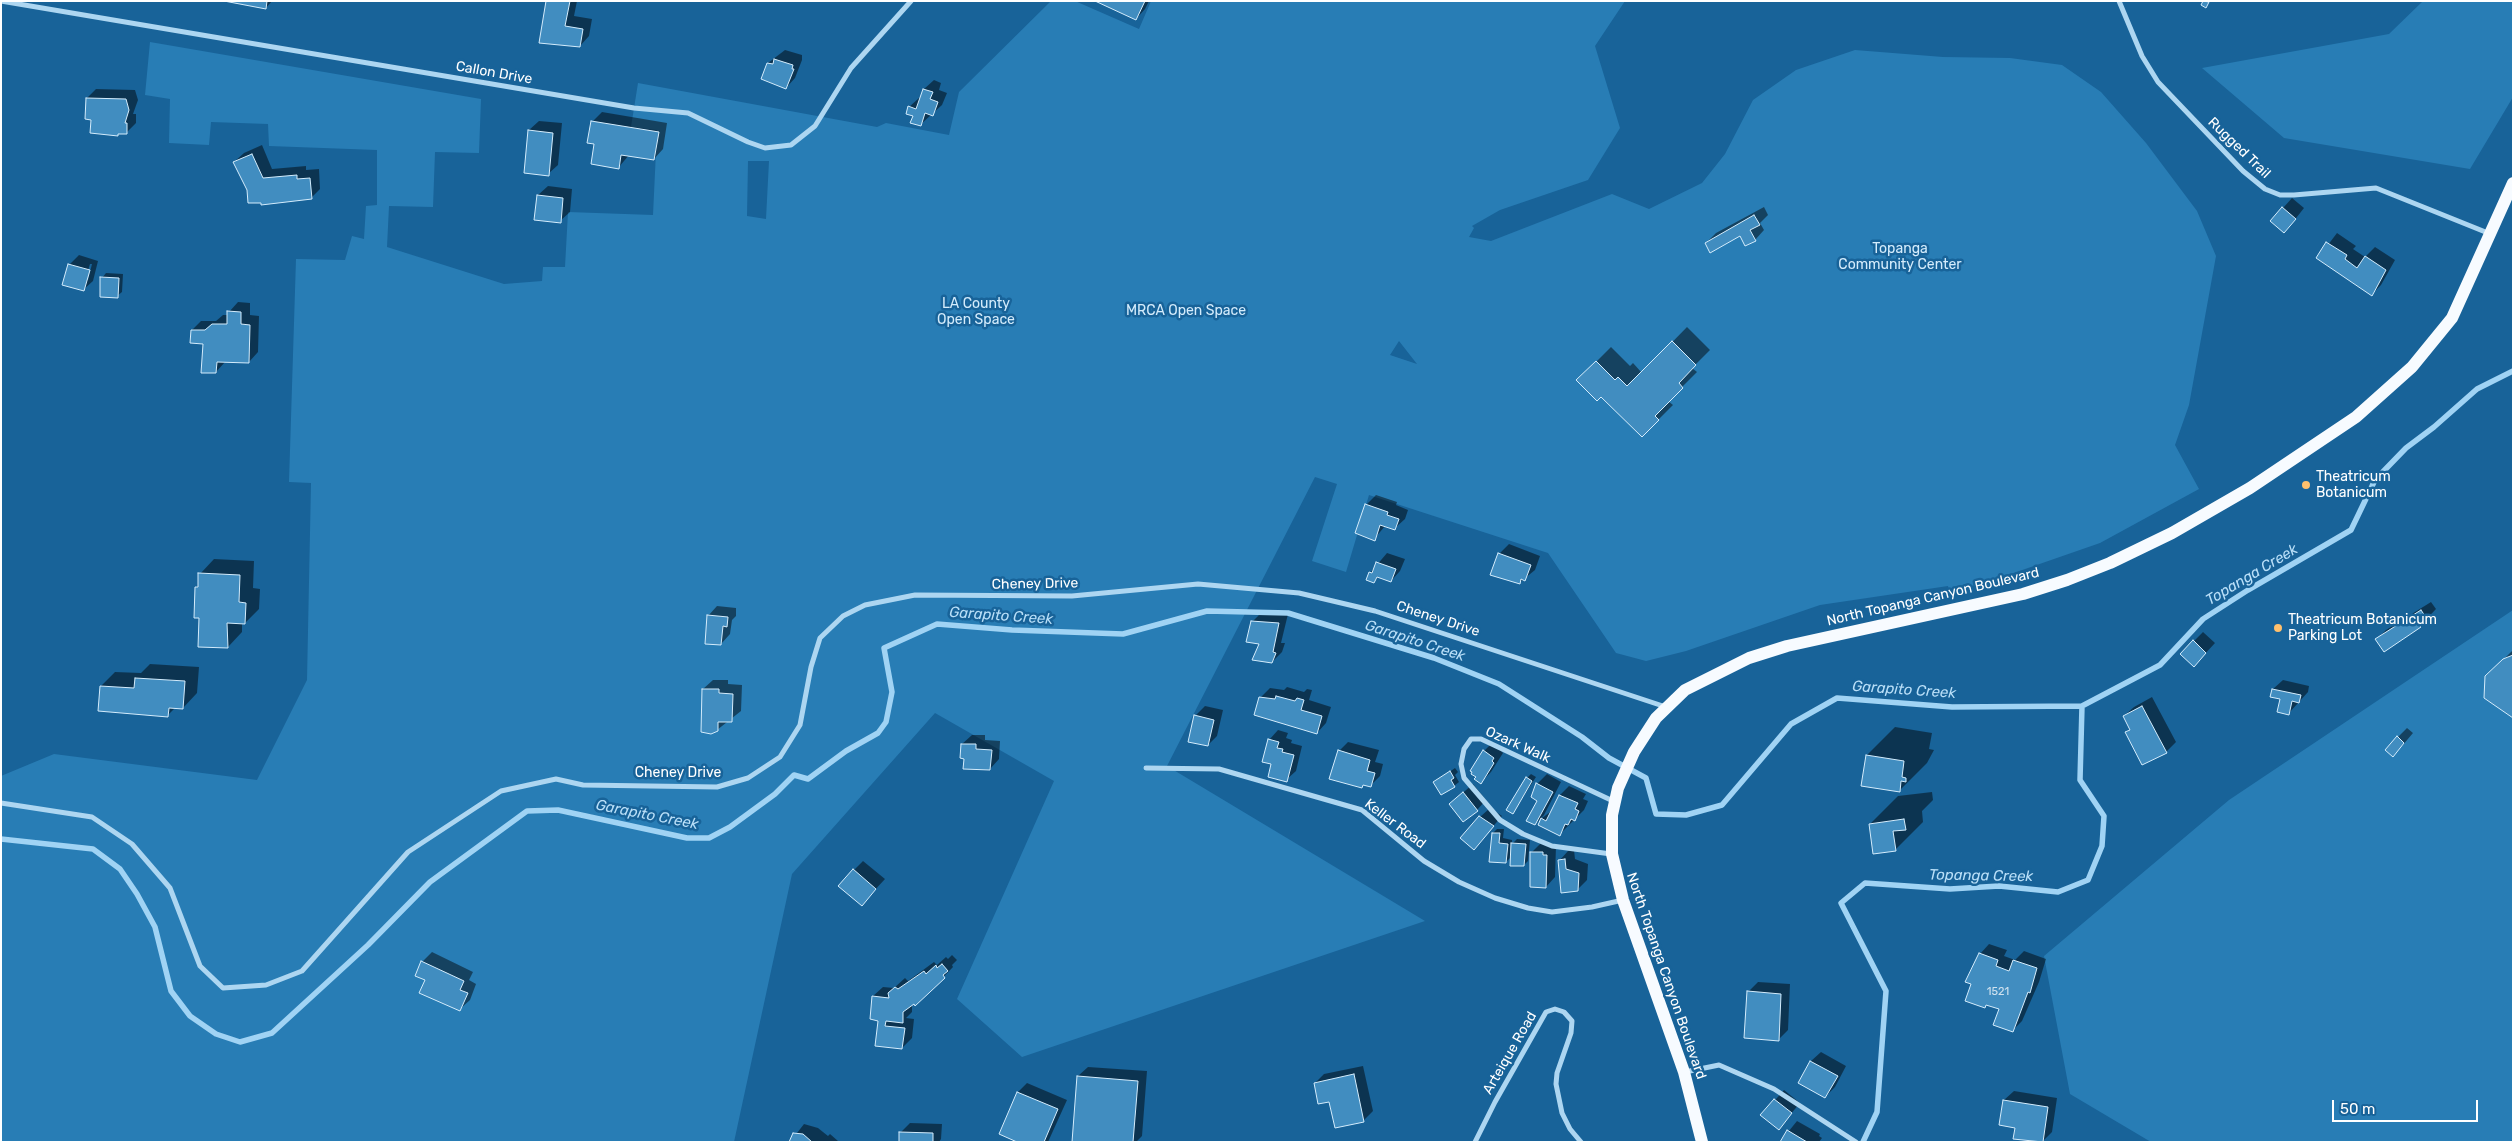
<!DOCTYPE html>
<style>
body{margin:0}
#map{position:relative;width:2514px;height:1143px;overflow:hidden;background:#186399;font-family:Rubik,sans-serif}
canvas{display:block}
.frame{position:absolute;inset:0;border:2px solid #fff;pointer-events:none}
.scale{position:absolute;left:2332px;top:1100px;width:146px;height:22px;box-sizing:border-box;border:2px solid #fff;border-top:0;padding-left:6px;font-size:15px;line-height:18px;white-space:nowrap;color:#fff;-webkit-text-stroke:4px #186399;paint-order:stroke}
</style>
<div id="map">
<canvas width="2514" height="1143"></canvas>
<div class="frame"></div>
<div class="scale">50 m</div>
</div>
<script>
const g = document.querySelector('canvas').getContext('2d');
g.lineJoin = 'round';
function paint(path, color) { g.fillStyle = color; g.fill(path, 'evenodd'); }
const poly = rows => new Path2D(rows.map(r => 'M' + r).join(''));
function trace(path, color, width, dash) { g.strokeStyle = color; g.lineWidth = width; g.lineCap = dash ? 'butt' : 'round'; g.setLineDash(dash || []); g.stroke(path); }
function label(font, color, halo, rows, align = 'center') {
  g.font = font + ' Rubik,sans-serif'; g.lineWidth = 5; g.setLineDash([]); g.textBaseline = 'middle'; g.strokeStyle = halo; g.fillStyle = color; for (const [text, x, y, turn = 0] of rows) {
    g.save(); g.translate(x, y); g.rotate((+turn || 0) * Math.PI / 180); g.textAlign = isNaN(turn) ? turn : align; if (halo) g.strokeText(text, 0, 0); g.fillText(text, 0, 0); g.restore();
  }
}
const green = poly([
 [1051,1,1075,1,1139,29,1151,1,1625,1,1595,46,1620,128,1588,180,1500,210,1472,226,1474,228,1469,237,1491,241,1612,194,1649,209,1702,183,1725,154,1753,100,1796,70,1855,50,1943,57,2010,58,2062,65,2101,92,2146,143,2197,211,2216,256,2189,405,2175,445,2199,489,2100,543,1982,584,1949,590,1948,586,1820,605,1686,651,1646,661,1616,653,1548,553,1369,495,1346,572,1312,561,1337,484,1315,477,1167,766,1425,921,1022,1057,957,999,1054,781,935,713,792,874,734,1142,1,1142,1,776,54,754,257,780,307,680,311,483,289,482,296,259,345,260,352,236,364,239,366,206,377,205,377,150,269,146,268,124,211,122,209,145,169,143,170,99,145,95,150,42,481,99,479,153,435,152,433,207,389,206,387,247,504,284,542,281,543,267,565,267,568,212,653,215,657,130,631,127,638,83,877,127,886,123,949,135,959,92],
 [748,161,769,161,766,219,747,216],
 [1399,341,1417,364,1390,355],
 [2423,1,2513,1,2513,97,2470,169,2284,138,2202,68,2389,34],
 [2513,610,2513,1142,2151,1142,2070,1094,2044,956,2229,800]
]);
const shadow = poly([
 [231,1,272,1,266,8],
 [547,1,577,1,574,16,592,19,589,36,580,46,540,42],
 [1098,1,1149,1,1145,9,1136,19],
 [785,50,802,55,802,60,795,78,786,88,768,82,768,63],
 [934,80,941,83,939,90,947,93,942,105,920,125,909,107,919,98,921,98,924,89],
 [96,89,135,90,138,100,133,114,136,114,136,123,126,133,92,118,87,98],
 [602,112,667,123,663,149,654,159,629,155,619,167,596,143,592,122],
 [539,121,562,123,558,165,548,174,529,130],
 [262,145,272,169,306,166,306,170,319,169,320,189,311,198,248,189,234,162,244,153],
 [548,186,572,189,570,212,560,221,538,195],
 [2292,198,2304,208,2293,222,2283,208],
 [1764,207,1768,215,1760,223,1764,230,1755,240,1740,234,1706,243,1716,233],
 [2337,233,2356,246,2353,249,2365,257,2375,247,2395,260,2381,285,2372,294,2318,258],
 [79,255,98,261,93,281,83,290,69,265],
 [90,264,92,264,88,280,85,280],
 [106,273,123,274,122,292,117,296,102,278],
 [238,302,250,303,250,315,259,316,258,352,249,362,225,362,216,372,204,342,192,330,201,321,216,321,223,315,229,315,229,312],
 [1687,327,1710,350,1692,368,1697,372,1668,401,1673,405,1642,436,1601,395,1578,380,1611,347,1630,366,1633,363,1642,373],
 [1376,495,1397,502,1396,505,1408,510,1405,519,1395,528,1386,525,1374,539,1366,505],
 [1509,544,1540,556,1535,570,1519,583,1499,554],
 [1387,553,1405,559,1400,571,1391,581,1379,576,1374,582,1370,573],
 [214,559,254,561,253,588,260,589,259,609,245,623,242,623,242,632,228,647,201,617,196,587,199,585,200,574],
 [2431,602,2436,609,2420,626,2377,639,2386,630],
 [717,606,736,608,736,616,732,620,730,634,721,644,708,616],
 [1262,612,1288,614,1281,643,1285,643,1282,652,1272,662,1252,622],
 [2203,632,2215,643,2203,656,2194,641],
 [2513,650,2513,716,2486,677],
 [150,664,199,667,197,693,183,708,176,707,168,715,101,686,115,672,141,673],
 [713,680,728,680,728,684,742,685,741,711,717,730,703,689],
 [2283,680,2309,686,2308,692,2289,713,2281,698,2272,696,2273,689],
 [1287,687,1304,692,1307,689,1312,690,1309,700,1331,707,1326,723,1317,733,1260,698,1270,688,1284,690],
 [2152,697,2176,742,2166,752,2126,733,2131,728,2124,716,2134,707],
 [1205,706,1223,710,1217,736,1208,745,1195,716],
 [1895,727,1932,733,1929,749,1934,750,1927,763,1899,791,1867,755],
 [2407,728,2413,733,2402,746,2398,737],
 [1278,730,1288,733,1286,738,1292,740,1291,743,1302,746,1296,771,1286,780,1273,763,1269,740],
 [972,735,985,735,985,740,1000,741,999,759,990,769,965,758,962,744],
 [1348,742,1379,750,1375,762,1383,764,1380,776,1370,786,1364,784,1361,787,1339,751],
 [1493,742,1503,748,1501,751,1503,753,1491,772,1481,782,1484,751],
 [1455,768,1458,772,1455,775,1459,782,1454,786,1435,782],
 [1531,774,1536,777,1513,812,1527,778],
 [1547,774,1561,782,1544,815,1535,824,1539,800,1532,796,1538,783],
 [1473,784,1486,800,1477,810,1450,804],
 [1569,786,1586,794,1583,799,1588,801,1584,810,1560,834,1539,825,1542,818,1553,810,1560,795],
 [1932,792,1933,800,1922,811,1923,822,1895,850,1870,824,1898,796],
 [1490,808,1502,816,1483,838,1480,817],
 [1497,829,1504,829,1503,838,1512,840,1512,844,1517,839,1530,840,1528,861,1524,865,1512,856,1506,862,1493,833],
 [1541,843,1552,843,1552,846,1556,846,1555,877,1546,887,1532,852],
 [1574,850,1575,859,1588,864,1587,880,1577,890,1559,861,1568,851],
 [863,861,885,879,862,904,854,870],
 [1989,944,2007,950,2004,956,2015,960,2024,951,2046,959,2039,982,2022,1021,2012,1031,2000,1008,1987,1004,1985,1007,1980,954],
 [432,952,473,972,469,980,476,984,470,1000,460,1009,426,980,422,962],
 [952,955,957,960,952,965,953,967,926,995,912,1004,912,1012,906,1018,914,1019,912,1038,902,1048,879,1020,873,996,883,987,894,988,905,978,908,981,934,962,937,965,946,957,948,959],
 [1758,982,1790,984,1788,1030,1778,1040,1749,991],
 [1821,1052,1846,1066,1835,1087,1825,1097,1799,1082,1811,1061],
 [1363,1066,1373,1111,1363,1121,1330,1100,1315,1083,1324,1074],
 [1088,1067,1147,1071,1142,1136,1136,1142,1082,1142,1078,1076],
 [1027,1083,1067,1100,1048,1142,1020,1142,1018,1092],
 [1784,1090,1800,1103,1779,1128,1762,1115],
 [2014,1091,2057,1098,2052,1132,2042,1142,2017,1127,2001,1124,2004,1100],
 [1797,1121,1820,1134,1819,1136,1822,1138,1819,1142,1780,1142],
 [910,1123,942,1124,941,1139,939,1142,900,1142,901,1132],
 [804,1124,818,1128,828,1136,830,1134,838,1141,790,1142]
]);
const stream = poly([
 [1,839,93,849,120,869,137,894,155,927,171,991,190,1016,216,1034,240,1042,272,1033,368,945,430,882,527,811,558,810,687,838,709,838,730,827,775,794,794,775,808,779,846,751,878,733,886,722,892,692,884,648,937,624,1012,630,1123,634,1207,611,1288,613,1434,658,1499,684,1582,737,1609,758,1646,778,1656,814,1686,815,1722,805,1791,724,1837,698,1952,707,2082,706],
 [1863,1142,1877,1112,1886,991,1841,903,1865,883,1950,889,1999,886,2058,892,2088,880,2102,846,2104,816,2080,780,2082,706,2160,665,2203,619,2248,590,2351,530,2375,480,2406,448,2434,427,2477,389,2513,371]
]);
const building = poly([
 [224,1,267,1,266,9,224,1],
 [546,1,570,1,565,26,583,29,580,47,539,43,546,1],
 [1095,1,1145,1,1136,20,1095,1],
 [2203,1,2209,2,2206,8,2201,5,2203,1],
 [774,59,793,65,792,69,794,69,786,89,761,79,767,63,773,64,774,59],
 [923,89,933,92,930,99,938,102,933,116,925,113,921,126,910,123,913,116,906,114,908,106,916,109,923,89],
 [86,98,126,99,129,110,125,123,127,123,127,134,118,134,118,136,90,133,91,120,85,119,86,98],
 [591,121,659,132,654,160,621,155,619,169,591,164,594,144,587,143,591,121],
 [528,130,553,133,549,176,524,173,528,130],
 [252,154,263,178,297,175,297,179,310,178,312,199,261,205,261,203,248,203,247,190,233,162,252,154],
 [537,195,563,198,561,223,534,220,537,195],
 [2282,207,2296,219,2284,233,2270,221,2282,207],
 [1754,215,1760,225,1750,230,1756,241,1745,246,1740,236,1710,253,1705,243,1754,215],
 [2326,242,2347,255,2345,259,2357,268,2365,256,2386,270,2372,296,2316,258,2326,242],
 [68,264,90,270,84,291,62,285,68,264],
 [100,277,119,278,118,298,100,297,100,277],
 [227,311,241,312,241,324,250,325,249,363,217,362,216,373,201,373,203,344,190,343,191,330,205,330,212,324,227,324,227,311],
 [1672,341,1696,365,1679,383,1683,388,1655,416,1659,420,1642,437,1601,397,1597,401,1576,380,1596,361,1615,380,1618,377,1627,386,1672,341],
 [1365,504,1388,512,1387,515,1399,519,1395,530,1380,525,1375,541,1355,533,1365,504],
 [1498,553,1531,565,1525,581,1521,579,1520,584,1490,575,1498,553],
 [1376,562,1396,569,1391,582,1377,577,1374,583,1366,580,1369,572,1372,573,1376,562],
 [198,573,240,575,239,602,246,603,245,624,227,623,228,648,198,647,199,618,194,618,195,587,198,587,198,573],
 [2421,610,2427,619,2419,625,2421,627,2384,652,2375,639,2421,610],
 [707,615,728,617,727,627,723,626,721,645,705,644,707,615],
 [1251,621,1279,623,1273,652,1276,653,1272,663,1252,660,1259,644,1246,642,1251,621],
 [2193,640,2206,653,2194,667,2180,654,2193,640],
 [2513,655,2513,718,2484,698,2485,676,2503,659,2513,655],
 [135,678,185,681,183,709,169,708,168,717,98,711,100,686,134,688,135,678],
 [702,689,719,689,719,693,733,694,732,722,718,722,718,731,711,734,701,732,702,689],
 [2272,689,2301,695,2299,703,2292,701,2289,715,2277,712,2280,699,2270,697,2272,689],
 [1276,696,1295,701,1297,698,1304,700,1301,710,1322,716,1317,734,1254,715,1259,697,1275,699,1276,696],
 [2142,706,2167,753,2142,765,2125,732,2130,730,2123,716,2142,706],
 [1194,715,1214,720,1208,746,1188,742,1194,715],
 [2397,736,2404,743,2393,757,2385,750,2397,736],
 [1268,739,1279,742,1277,748,1283,749,1282,752,1294,755,1287,782,1268,777,1271,764,1262,762,1268,739],
 [961,744,976,744,976,749,992,750,990,770,963,769,964,759,960,758,961,744],
 [1338,750,1370,760,1367,771,1375,773,1371,787,1363,785,1362,788,1329,779,1338,750],
 [1483,750,1494,758,1492,761,1494,763,1481,784,1474,779,1476,777,1471,774,1472,772,1470,771,1483,750],
 [1866,755,1904,761,1902,777,1906,778,1906,782,1901,781,1900,792,1861,786,1866,755],
 [1450,771,1454,778,1451,780,1455,787,1441,795,1433,782,1450,771],
 [1526,777,1532,781,1513,814,1506,810,1526,777],
 [1536,783,1553,792,1535,825,1526,821,1537,801,1531,797,1536,783],
 [1463,792,1478,811,1463,822,1449,804,1463,792],
 [1559,795,1578,803,1575,809,1579,811,1575,821,1571,819,1568,825,1565,824,1560,836,1538,825,1541,818,1546,821,1559,795],
 [1479,816,1494,826,1474,850,1460,838,1479,816],
 [1904,819,1906,830,1893,831,1896,851,1873,854,1869,824,1904,819],
 [1492,833,1500,833,1499,843,1508,844,1506,863,1489,862,1492,833],
 [1511,843,1526,844,1524,866,1510,866,1511,843],
 [1530,852,1543,852,1543,855,1547,855,1546,888,1530,887,1530,852],
 [1565,859,1566,869,1579,873,1578,891,1561,893,1558,860,1565,859],
 [853,869,876,889,862,906,838,886,853,869],
 [1979,953,1998,960,1996,966,2009,971,2013,960,2037,968,2030,993,2028,992,2013,1032,1993,1025,1999,1009,1986,1005,1985,1008,1965,1001,1971,984,1965,982,1979,953],
 [421,961,464,981,460,990,468,993,460,1011,419,993,425,980,415,976,421,961],
 [942,964,948,971,943,975,945,978,915,1006,914,1004,903,1012,903,1023,886,1021,885,1026,905,1028,902,1049,875,1046,878,1021,870,1019,872,996,889,998,888,993,895,987,898,989,924,971,926,974,936,965,937,968,942,964],
 [1747,991,1781,994,1779,1041,1744,1038,1747,991],
 [1810,1061,1838,1076,1825,1098,1798,1083,1810,1061],
 [1354,1074,1364,1122,1335,1128,1329,1102,1318,1104,1314,1083,1354,1074],
 [1077,1076,1138,1081,1133,1142,1072,1142,1077,1076],
 [1017,1092,1058,1109,1044,1142,1017,1142,999,1134,1017,1092],
 [1774,1099,1792,1113,1779,1130,1760,1115,1774,1099],
 [2003,1100,2048,1107,2043,1142,2013,1139,2015,1128,1999,1125,2003,1100],
 [1787,1130,1807,1142,1780,1142,1787,1130],
 [899,1132,933,1133,933,1142,899,1142,899,1132],
 [793,1133,803,1134,812,1142,789,1142,793,1133]
]);
const street = poly([
 [1,1,634,108,688,113,748,142,765,148,791,145,815,126,851,68,911,1],
 [2119,1,2142,56,2158,82,2243,171,2265,189,2280,195,2294,195,2376,188,2488,233],
 [1146,768,1219,769,1362,810,1424,861,1459,882,1495,898,1528,908,1552,912,1592,907,1623,900],
 [1,803,92,817,132,844,170,888,200,966,223,988,266,985,302,971,408,852,501,791,556,779,583,785,717,787,748,778,780,757,800,725,811,667,820,638,843,616,865,605,915,595,1072,596,1198,584,1299,593,1375,611,1666,707],
 [1611,854,1552,846,1523,834,1500,820,1464,778,1461,764,1464,749,1471,739,1481,739,1613,801],
 [1685,1072,1719,1065,1774,1089,1856,1142],
 [1475,1142,1495,1102,1546,1012,1555,1009,1564,1012,1572,1021,1571,1033,1557,1073,1556,1084,1562,1113,1570,1129,1581,1142]
]);
const primary = poly([
 [1702,1142,1684,1072,1623,900,1612,854,1612,815,1618,788,1634,752,1656,718,1685,690,1749,658,1787,646,2023,594,2067,580,2110,563,2172,533,2250,488,2356,417,2412,367,2452,318,2513,183]
]);
const markers = [
 [2306,485,5,"#ffc06d"],
 [2278,628,5,"#ffc06d"]
];
const numberNames = [
 ["1521",1998,992]
];
const streetNames = [
 ["Callon Drive",494,73,10],
 ["Rugged Trail",2239,148,44],
 ["Cheney Drive",1035,584,-1],
 ["North Topanga Canyon Boulevard",1933,597,-13],
 ["Cheney Drive",1438,619,18],
 ["Ozark Walk",1518,745,24],
 ["Cheney Drive",678,773],
 ["Keller Road",1395,824,37],
 ["North Topanga Canyon Boulevard",1666,976,71],
 ["Arteique Road",1510,1053,-60]
];
const parkNames = [
 ["Topanga",1900,249],
 ["Community Center",1900,265],
 ["LA County",976,304],
 ["Open Space",976,320],
 ["MRCA Open Space",1186,311]
];
const poiNames = [
 ["Theatricum",2316,477],
 ["Botanicum",2316,493],
 ["Theatricum Botanicum",2288,620],
 ["Parking Lot",2288,636]
];
const waterNames = [
 ["Topanga Creek",2252,575,-31],
 ["Garapito Creek",1001,616,4],
 ["Garapito Creek",1415,641,18],
 ["Garapito Creek",1904,690,4],
 ["Garapito Creek",647,815,11],
 ["Topanga Creek",1981,876,1]
];
paint(green, '#287db5');
paint(shadow, '#0007');
trace(stream, '#a0d3f4', 5.5);
paint(building, '#418dc0');
trace(building, '#d4ecfc', 1);
trace(street, '#add6f1', 5);
trace(primary, '#f7fbff', 12);
for (const [x, y, r, color] of markers) { const dot = new Path2D(); dot.arc(x, y, r, 0, 2 * Math.PI); g.fillStyle = color; g.fill(dot); trace(dot, '#186399', 2); }
label('11px', '#d0e2ef', null, numberNames);
label('14px', '#fff', '#186399', streetNames);
label('14px', '#d4ecfc', '#186399', parkNames);
label('14px', '#fff', '#186399', poiNames, 'left');
label('italic 15px', '#b9dff8', '#186399', waterNames);
</script>
